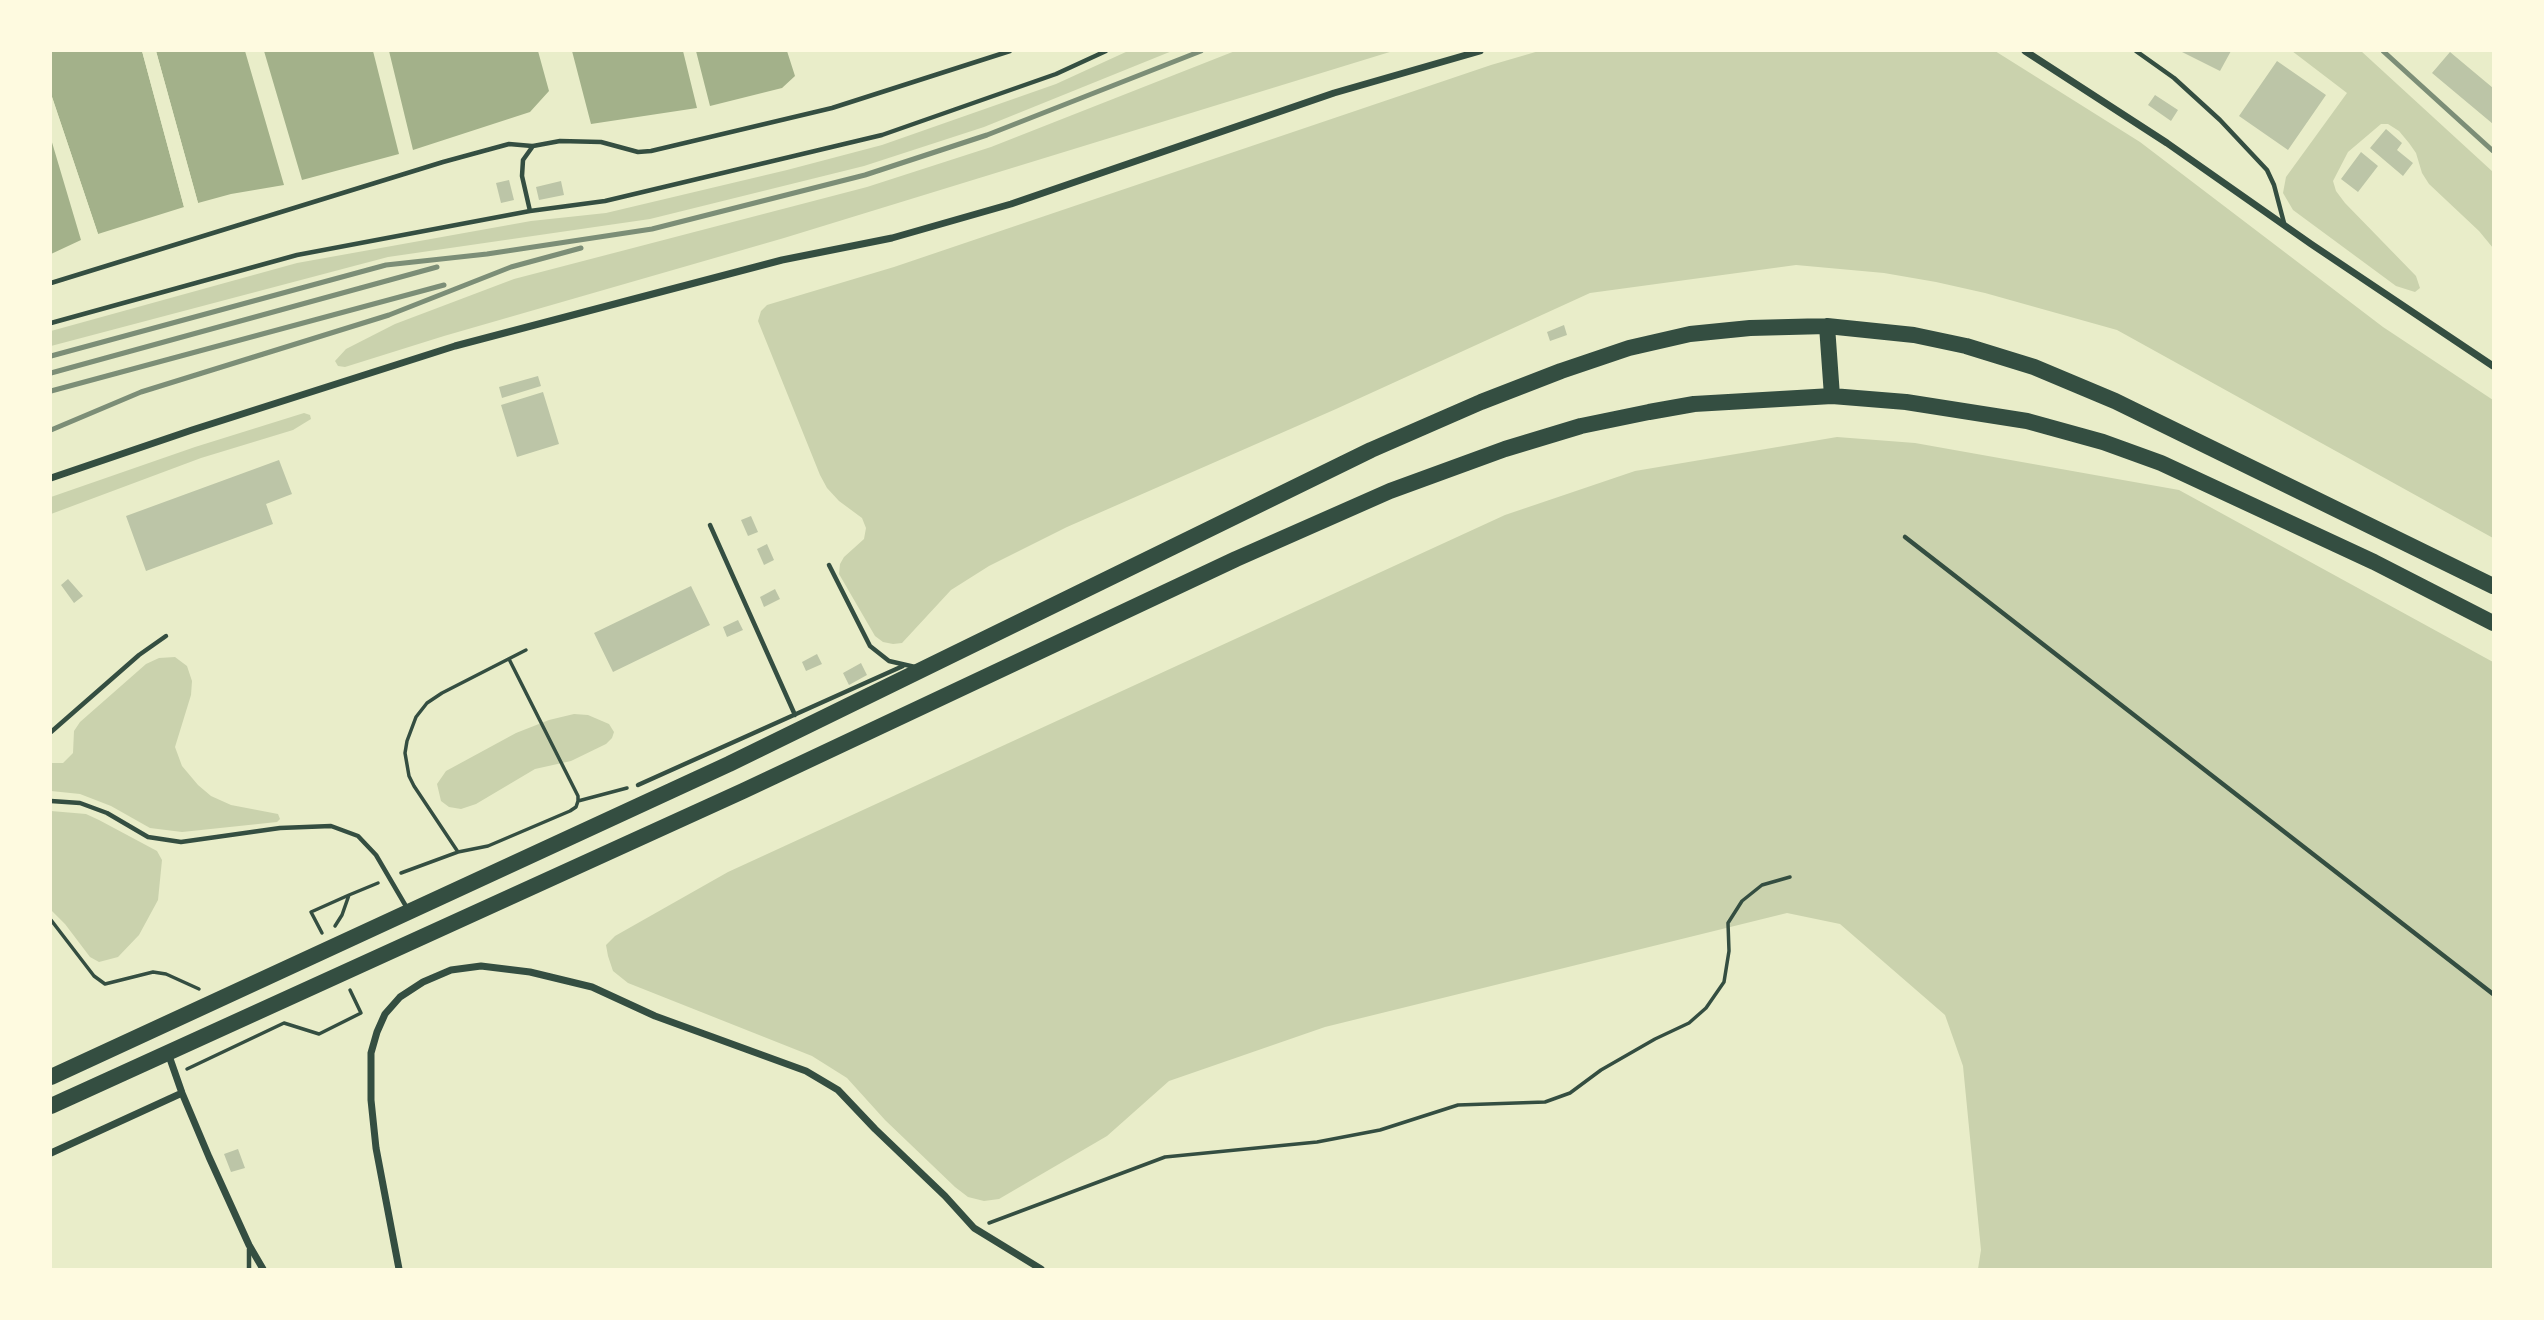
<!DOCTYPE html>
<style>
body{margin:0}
#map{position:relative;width:2544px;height:1320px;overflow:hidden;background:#e9edc9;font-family:Raleway,sans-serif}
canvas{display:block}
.frame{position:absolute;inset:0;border:52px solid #fefae0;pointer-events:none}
</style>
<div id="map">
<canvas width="2544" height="1320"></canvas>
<div class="frame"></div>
</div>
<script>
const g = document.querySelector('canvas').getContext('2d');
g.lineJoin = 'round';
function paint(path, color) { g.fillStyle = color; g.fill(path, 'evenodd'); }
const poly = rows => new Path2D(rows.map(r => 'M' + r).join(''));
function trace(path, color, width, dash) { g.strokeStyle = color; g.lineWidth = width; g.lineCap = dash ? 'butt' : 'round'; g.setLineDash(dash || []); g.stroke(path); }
const green = poly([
 [1128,51,1172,51,984,127,864,166,650,219,388,257,51,346,51,331,297,263,531,221,606,213,787,170,882,145,1056,84],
 [1235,51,1393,51,784,238,444,336,345,367,338,366,335,361,346,349,395,324,514,279,867,187,991,147],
 [1539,51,1995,51,2140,142,2383,327,2493,400,2493,538,2117,330,1985,293,1936,282,1884,273,1796,265,1590,293,1336,409,1067,527,989,566,951,590,902,643,893,644,883,642,875,636,839,574,840,564,844,557,864,539,866,528,862,518,839,501,827,488,820,475,758,321,761,311,767,305,894,267,1491,65],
 [2292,51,2361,51,2493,172,2493,248,2479,231,2429,184,2422,173,2416,153,2409,143,2399,131,2388,124,2381,124,2348,152,2333,181,2336,191,2345,203,2416,276,2420,288,2415,292,2396,286,2293,210,2283,193,2286,177,2347,93],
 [304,413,310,415,311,419,293,430,201,458,51,514,51,497,195,447],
 [1837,437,1915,443,2179,490,2493,662,2493,1269,1978,1269,1981,1250,1963,1066,1945,1015,1840,924,1787,913,1325,1027,1169,1081,1107,1136,999,1199,984,1201,968,1197,955,1187,885,1120,847,1078,812,1056,628,983,613,971,608,956,606,945,615,936,728,872,1505,515,1635,471],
 [175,657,187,666,192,681,191,695,175,747,182,766,198,785,211,796,231,805,278,814,280,819,277,822,182,832,150,828,111,806,80,794,51,791,51,763,63,763,73,753,74,731,80,722,146,664,159,658],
 [574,714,588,715,609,724,614,732,612,738,606,744,571,761,535,769,476,804,461,809,449,807,441,801,437,784,446,771,516,733,549,720],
 [51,811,86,814,99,820,157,851,162,860,158,900,139,935,118,957,99,962,90,957,65,924,51,910]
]);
const water = poly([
 [51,51,142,51,184,207,98,234,51,94],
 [156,51,245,51,284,185,231,194,198,203],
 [264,51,373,51,399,154,302,180],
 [389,51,538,51,549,91,530,112,413,150],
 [572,51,683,51,697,108,591,124],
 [696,51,787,51,795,76,782,88,710,106],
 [51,139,81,240,51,254]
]);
const pier = poly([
 [142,51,146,51,188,206,184,207],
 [153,51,156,51,198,203,195,204],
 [51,94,98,234,95,235,51,105]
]);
const building = poly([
 [2180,51,2231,51,2220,71],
 [2450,52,2493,88,2493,124,2432,73],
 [2277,61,2326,95,2288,150,2239,116],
 [2155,95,2178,110,2171,121,2148,105],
 [2386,129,2402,143,2397,150,2413,163,2403,176,2370,148],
 [2361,152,2378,166,2358,192,2341,179],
 [509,180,514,200,501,203,496,183],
 [561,181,564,195,539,200,536,187],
 [1564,325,1567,335,1550,341,1547,332],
 [538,376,541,386,502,398,499,387],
 [543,392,559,444,517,457,501,405],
 [279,460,292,494,266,504,273,524,146,571,126,516],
 [751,516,758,532,748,536,741,520],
 [767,544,774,560,764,565,757,549],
 [68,579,83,596,74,603,61,585],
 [691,586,710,625,613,672,594,633],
 [775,589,780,599,764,607,760,597],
 [738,620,743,630,727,637,723,627],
 [817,654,822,664,806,671,802,662],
 [861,663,867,675,849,685,843,673],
 [238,1149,245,1168,231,1172,224,1154]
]);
const path = poly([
 [578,801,627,788],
 [458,852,488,846,570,811,576,807,578,801,578,796,509,659],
 [401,873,458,852,414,786,409,776,405,753,407,741,416,717,427,703,442,693,526,650],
 [51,920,94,976,105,984,153,972,166,974,199,989],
 [335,926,342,915,349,895,378,883],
 [322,933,311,912,349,895],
 [187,1069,284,1023,319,1034,361,1013,350,990],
 [989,1223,1165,1157,1317,1142,1380,1130,1458,1105,1545,1102,1570,1093,1601,1070,1655,1039,1689,1023,1706,1008,1724,982,1729,951,1728,923,1742,901,1762,885,1790,877]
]);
const service = poly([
 [2136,51,2174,78,2220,120,2267,170,2274,185,2284,223],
 [530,211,522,176,523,160,533,146,560,141,601,142,638,152,651,151,832,108,1010,51],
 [51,283,443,162,509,144,532,146],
 [51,323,297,255,530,211,605,201,882,135,1056,74,1106,51],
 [710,525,795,715],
 [1905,537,2493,994],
 [829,565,870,646,889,661,915,667],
 [51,732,139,655,166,636],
 [638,785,903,666],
 [51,801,80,803,107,813,148,837,181,842,280,828,331,826,358,836,376,855,407,908],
 [249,1269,249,1249]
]);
const minor = poly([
 [2025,51,2167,143,2311,244,2493,366],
 [51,478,192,430,455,346,782,260,892,238,1011,204,1334,93,1480,51],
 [168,1053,182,1093,209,1157,249,1245,263,1269],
 [51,1153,182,1093],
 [399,1269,376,1148,371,1100,371,1053,377,1032,385,1014,400,997,423,982,451,970,481,966,530,972,592,987,655,1016,806,1071,838,1090,875,1129,945,1196,974,1228,1041,1269]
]);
const trunk = poly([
 [1827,326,1832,396],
 [51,1077,729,764,1371,450,1481,402,1561,371,1629,348,1690,334,1750,328,1827,326,1914,335,1966,346,2034,367,2115,401,2493,586],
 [51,1106,743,791,1236,559,1390,491,1505,449,1581,426,1649,412,1694,404,1832,396,1906,402,2027,421,2103,442,2161,463,2374,562,2493,623]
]);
const rail = poly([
 [2383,51,2493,151],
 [51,356,386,265,487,254,652,229,865,175,987,135,1201,51],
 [51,373,437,267],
 [51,391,444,285],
 [51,430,141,392,389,315,511,267,581,248]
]);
paint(green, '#cad2ad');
paint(water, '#a3b18a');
paint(pier, '#e9edc9');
paint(building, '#bcc5a7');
trace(path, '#344e41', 3.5);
trace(service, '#344e41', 4.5);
trace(minor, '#344e41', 7);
trace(trunk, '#344e41', 16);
trace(rail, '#7c8e77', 5);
</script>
